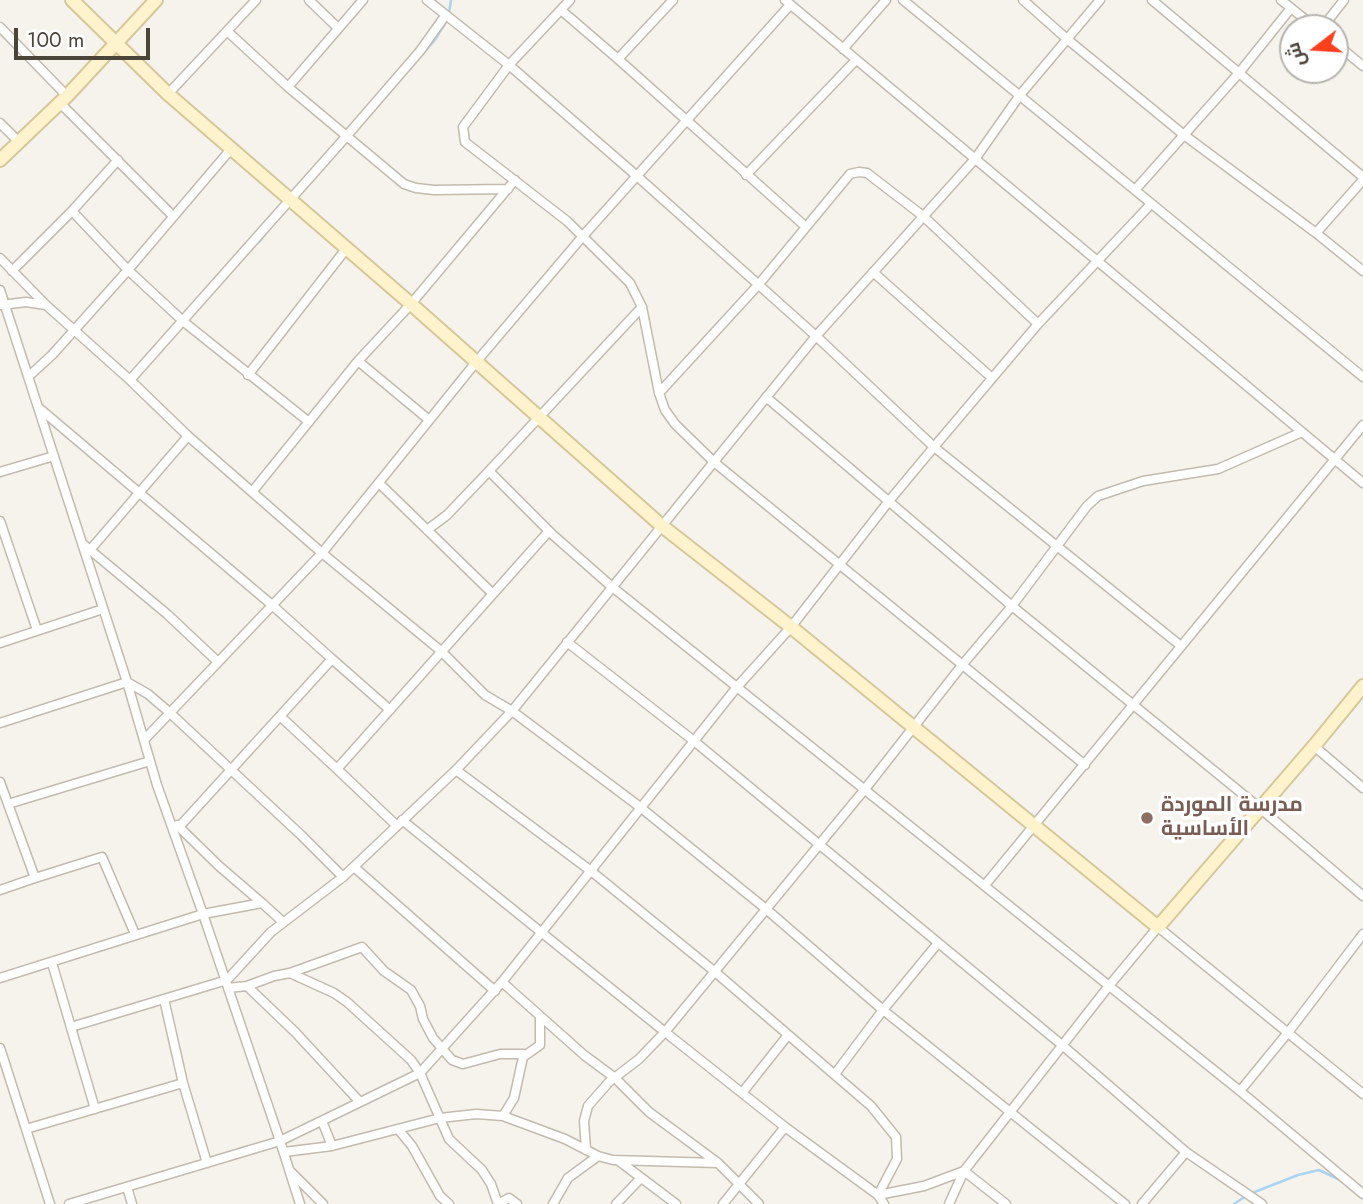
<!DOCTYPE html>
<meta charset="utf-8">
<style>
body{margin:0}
#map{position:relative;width:1363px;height:1204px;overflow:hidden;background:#f6f3ec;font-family:Jost,Cairo,sans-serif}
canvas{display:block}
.north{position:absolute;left:1279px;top:14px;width:70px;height:70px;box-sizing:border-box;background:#fff;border:2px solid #b7b4b0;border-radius:50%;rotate:253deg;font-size:19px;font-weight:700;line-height:28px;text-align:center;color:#4b4439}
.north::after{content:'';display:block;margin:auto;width:24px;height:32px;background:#fc3f1d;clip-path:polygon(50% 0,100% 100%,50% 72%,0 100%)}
.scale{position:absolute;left:14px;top:28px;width:136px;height:32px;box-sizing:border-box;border:4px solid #4b4439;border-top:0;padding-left:9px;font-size:21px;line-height:24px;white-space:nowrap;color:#4b4439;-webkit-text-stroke:5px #fff;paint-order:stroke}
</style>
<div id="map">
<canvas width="1363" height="1204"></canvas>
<div class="north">ش</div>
<div class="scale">100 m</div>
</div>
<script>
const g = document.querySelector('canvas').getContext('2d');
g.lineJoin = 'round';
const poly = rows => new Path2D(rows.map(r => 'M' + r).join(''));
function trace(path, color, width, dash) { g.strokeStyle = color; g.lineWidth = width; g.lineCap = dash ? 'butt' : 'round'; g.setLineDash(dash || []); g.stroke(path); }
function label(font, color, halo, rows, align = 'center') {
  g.font = font + ' Jost,Cairo,sans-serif'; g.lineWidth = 7; g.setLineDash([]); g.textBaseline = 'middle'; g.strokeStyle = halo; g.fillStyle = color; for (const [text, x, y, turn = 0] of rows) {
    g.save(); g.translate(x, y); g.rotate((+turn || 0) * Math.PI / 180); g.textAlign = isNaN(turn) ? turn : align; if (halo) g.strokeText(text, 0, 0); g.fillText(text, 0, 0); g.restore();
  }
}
const stream = poly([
 [369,116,434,41,448,19,451,0],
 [259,242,272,225],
 [1252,1193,1298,1175,1319,1170,1340,1180],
 [1234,1204,1246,1196]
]);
const street = poly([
 [309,0,338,28],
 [427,0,509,65,638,177,816,336,934,447,1181,646],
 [570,0,509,65,463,127,465,142,567,221,630,283,642,307,659,393,665,410,675,424,714,462,1085,765],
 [785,0,1363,483],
 [903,0,1363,377],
 [1023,0,1067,39,1184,135,1316,233,1363,271],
 [1152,0,1363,177],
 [1281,0,1316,28],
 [561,10,618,59,806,227],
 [0,27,67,96],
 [1322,28,1344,0],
 [227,31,288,87,404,184,416,188,434,190,508,189],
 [1335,43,1363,66],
 [843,49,886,0],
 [618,59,673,0],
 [288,87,363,0],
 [168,94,256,0],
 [60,103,173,216],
 [0,123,20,143],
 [746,175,856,60],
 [1135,190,1239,73,1291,8],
 [72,211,128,270,184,322,309,422],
 [1316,233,1363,180],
 [0,258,46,305,130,380,188,436,322,553,441,651,485,695,512,711,640,807,766,909,883,1010,1125,1204],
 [12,271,72,211,118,160],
 [873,272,992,378],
 [0,290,127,682,148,694,169,712,301,835,343,877],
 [1,305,26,302,46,305],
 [642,307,489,471,553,535,611,586,1240,1091,1363,1194],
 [358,361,428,419],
 [248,375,346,249],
 [29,376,52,355,128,270,231,149],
 [130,380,344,139,420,51,445,16],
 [659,393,759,284,850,174,859,172,867,173,923,216,1038,324],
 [766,397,1012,606,1261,809,1363,896],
 [39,408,272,605,332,659,179,827],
 [0,472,54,456],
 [379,483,493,594],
 [252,492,358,361,411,304,515,180],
 [0,521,37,630],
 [427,530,447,515,489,471],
 [83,544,167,614,218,662],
 [90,550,188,436],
 [567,642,694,741,1062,1045,1186,1152,1262,1204],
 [0,643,103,609],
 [332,659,390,710],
 [281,717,337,769],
 [0,723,127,682,157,785,203,914,262,903,283,922],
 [144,740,322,553,477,361,583,236,790,5],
 [1314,746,1363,788],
 [456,770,591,871,714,971,871,1106,896,1137,897,1159,878,1195,884,1204],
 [0,782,35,878,0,890],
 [8,804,150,761],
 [402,820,665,1032,865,789,963,664,1012,606,1087,506,1098,496,1143,481,1218,469,1302,432],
 [177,825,219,866,262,903],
 [397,826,337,769,549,531],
 [354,867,495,991],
 [35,878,102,857,135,934],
 [985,885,1363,425],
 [52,963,95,1109],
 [290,973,362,947,384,971,411,990,420,1006,423,1019,433,1038,452,1060,463,1064,500,1054,524,1054],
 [0,978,203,914,280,1141,420,1073,502,982,737,687,791,627,889,501,934,447,1038,324,1151,204],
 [502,982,584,1055,615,1078,649,1112,718,1163],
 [247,986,274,976,290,973,334,993,347,1002,411,1060,420,1073,449,1139,482,1170,491,1184,498,1204],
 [228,988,247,986,295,1032,359,1101],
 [164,999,183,1083,207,1163],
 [71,1027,227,980,271,932,343,877,456,770,512,711,816,336,975,159,1020,95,1100,0],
 [0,1048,50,1204],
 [835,1074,883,1010,938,943],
 [1240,1091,1290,1030,1363,934],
 [742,1093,788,1035],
 [503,1116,514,1098,523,1057,540,1045,540,1016],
 [322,1121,332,1146],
 [26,1129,183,1083],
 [398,1129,412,1146,440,1196,449,1204],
 [586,1150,584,1121,588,1106,609,1082,639,1059,665,1032,785,1127,878,1195,924,1186,964,1171,1006,1204],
 [284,1152,332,1146,440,1118,476,1114,503,1116,565,1139,598,1156,613,1160,718,1163,759,1204],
 [619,1161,676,1204],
 [291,1172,323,1204],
 [127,1187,132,1204],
 [69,1204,280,1141,300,1204],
 [498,1204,509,1198,517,1204],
 [553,1204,568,1178,598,1156],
 [616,1204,640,1179],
 [723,1204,785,1127],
 [949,1204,964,1171,1108,987,1158,927,1363,1094],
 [1142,1204,1186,1152]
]);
const secondary = poly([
 [72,0,168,94,411,304,662,526,791,627,1158,927,1314,746,1363,686],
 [0,160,67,96,156,0]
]);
const markers = [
 [1147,818,7,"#8d6e63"]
];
const educationNames = [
 ["مدرسة الموردة",1161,806],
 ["الأساسية",1161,830]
];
trace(stream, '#a9d4f2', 2.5);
trace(street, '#c2bbae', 11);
trace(secondary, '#d6c79b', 16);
trace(street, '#fff', 8);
trace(secondary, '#fff3cd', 12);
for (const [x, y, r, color] of markers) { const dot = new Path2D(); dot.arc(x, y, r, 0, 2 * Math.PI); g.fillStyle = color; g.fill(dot); trace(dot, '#fff', 2.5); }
label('bold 21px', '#785e54', '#fff', educationNames, 'left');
</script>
